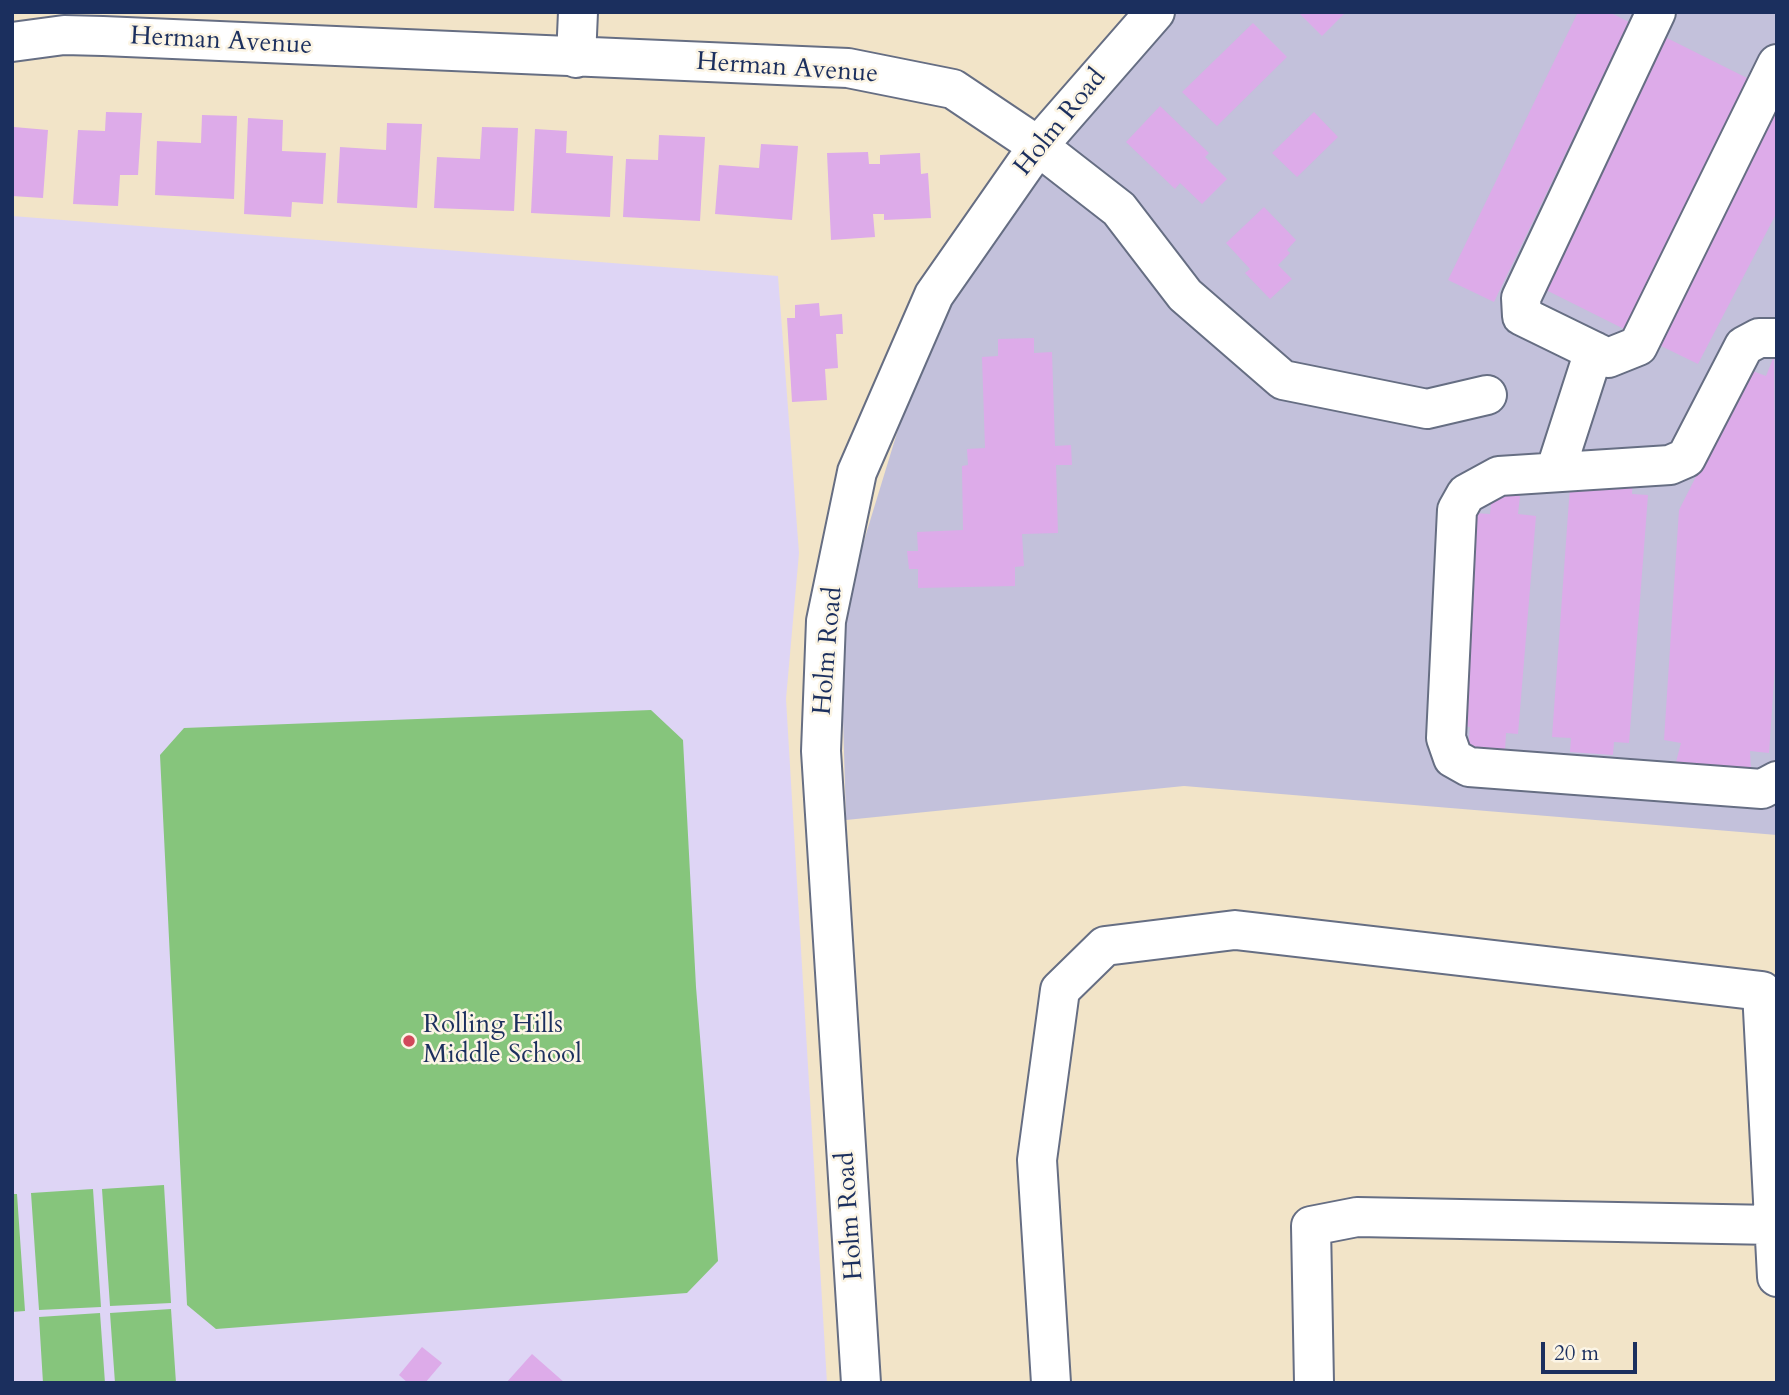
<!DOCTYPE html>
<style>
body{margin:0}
#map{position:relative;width:1789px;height:1395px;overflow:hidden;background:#f2e4c8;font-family:Cardo,serif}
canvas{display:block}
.frame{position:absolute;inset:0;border:14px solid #1b2f5e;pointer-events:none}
.scale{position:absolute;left:1541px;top:1342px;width:96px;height:32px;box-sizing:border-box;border:4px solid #1b2f5e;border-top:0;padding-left:9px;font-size:21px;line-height:24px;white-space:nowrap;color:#1b2f5e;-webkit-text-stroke:5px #fcf5e5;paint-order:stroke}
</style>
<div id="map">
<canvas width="1789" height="1395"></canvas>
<div class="frame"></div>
<div class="scale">20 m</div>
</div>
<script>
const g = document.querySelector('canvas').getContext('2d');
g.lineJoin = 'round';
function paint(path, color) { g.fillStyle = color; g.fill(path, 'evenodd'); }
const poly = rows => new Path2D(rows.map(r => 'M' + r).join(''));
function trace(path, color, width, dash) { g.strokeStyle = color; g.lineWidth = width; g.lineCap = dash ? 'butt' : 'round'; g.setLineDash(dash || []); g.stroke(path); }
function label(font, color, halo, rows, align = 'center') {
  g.font = font + ' Cardo,serif'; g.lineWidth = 5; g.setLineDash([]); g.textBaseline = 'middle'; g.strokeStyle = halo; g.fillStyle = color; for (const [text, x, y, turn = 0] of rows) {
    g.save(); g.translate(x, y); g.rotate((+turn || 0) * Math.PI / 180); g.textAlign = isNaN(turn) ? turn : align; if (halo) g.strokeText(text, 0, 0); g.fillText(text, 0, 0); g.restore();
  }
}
const built = poly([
 [12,216,778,276,799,553,786,699,827,1383,12,1383]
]);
const industrial = poly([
 [1146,12,1777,12,1777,835,1184,786,846,820,840,619,930,325]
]);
const green = poly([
 [651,710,683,740,696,987,718,1261,687,1293,216,1329,187,1305,160,755,184,728],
 [164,1185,171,1303,110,1306,102,1189],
 [93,1189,101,1307,39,1310,31,1193],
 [12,1194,17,1194,25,1311,12,1312],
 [171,1309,176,1383,115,1383,110,1313],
 [100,1313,105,1383,43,1383,39,1317]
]);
const building = poly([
 [1298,12,1346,12,1322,36],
 [1578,12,1609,12,1629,22,1494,302,1448,280],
 [1253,23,1287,57,1217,126,1182,92],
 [1659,34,1753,81,1628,331,1534,284],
 [1777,105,1777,212,1698,364,1655,343],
 [1160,106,1209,153,1205,157,1227,179,1202,204,1180,183,1175,189,1126,142],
 [106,112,142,113,138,175,120,175,118,206,73,204,78,130,105,131],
 [1314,112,1338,137,1297,177,1272,153],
 [202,115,237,116,234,199,155,195,157,141,201,143],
 [248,118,283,120,282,151,326,153,323,204,292,202,291,217,244,214],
 [387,123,422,124,417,208,337,203,340,147,386,150],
 [14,127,48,130,43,198,12,196],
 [482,127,518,128,514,211,434,208,437,157,480,159],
 [535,129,567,131,566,153,613,156,610,217,531,213],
 [659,135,705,137,700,221,623,217,626,159,658,160],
 [761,144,798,146,792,220,715,214,719,165,759,168],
 [868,152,869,164,880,164,880,155,920,153,921,174,928,173,931,218,884,220,884,214,873,214,875,237,831,240,827,153],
 [1264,207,1296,240,1287,250,1290,253,1278,265,1292,279,1270,299,1245,273,1250,269,1226,243],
 [819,303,820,316,842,314,843,334,836,334,838,368,825,369,827,400,792,402,787,318,795,318,795,305],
 [1034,338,1034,353,1052,352,1055,446,1071,445,1072,465,1056,465,1058,533,1022,534,1024,566,1015,567,1015,586,918,588,918,569,909,569,907,551,918,551,917,532,963,530,962,466,968,465,967,449,985,448,982,357,998,356,998,339],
 [1774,356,1777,637,1769,753,1750,751,1751,769,1676,762,1681,743,1664,740,1679,510,1750,370,1766,376],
 [1633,476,1632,494,1648,495,1629,743,1614,742,1613,755,1570,752,1571,738,1552,737,1570,486],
 [1492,493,1520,496,1518,514,1536,516,1518,734,1506,733,1505,750,1468,746,1470,727,1456,726,1474,513,1490,514],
 [422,1347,442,1363,425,1383,408,1383,399,1375],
 [532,1354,565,1383,506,1383]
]);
const minor = poly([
 [1656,12,1521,298,1522,316,1608,358,1638,346,1777,64],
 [12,42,64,35,103,36,848,68,953,89,1038,146,1119,209,1185,295,1283,380,1427,409,1487,395],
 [576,58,578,12],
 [1777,338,1759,338,1744,346,1686,458,1670,465,1499,476,1466,494,1457,510,1446,738,1453,758,1469,767,1762,789,1777,781],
 [1555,472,1594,351],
 [861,1383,821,751,826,621,857,472,934,295,1038,146,1155,12],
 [1051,1383,1037,1160,1060,990,1105,946,1235,930,1762,991,1777,1277],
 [1314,1383,1311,1226,1357,1217,1774,1225]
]);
const markers = [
 [409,1041,7,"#d1495b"]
];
const streetNames = [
 ["Herman Avenue",221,42,3],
 ["Herman Avenue",787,69,4],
 ["Holm Road",1061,123,-51],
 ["Holm Road",829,651,-85],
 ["Holm Road",851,1216,-94]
];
const poiNames = [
 ["Rolling Hills",423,1026],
 ["Middle School",423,1056]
];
paint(built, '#ded5f5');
paint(industrial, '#c3c1db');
paint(green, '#86c57c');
paint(building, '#ddabe9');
trace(minor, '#666e83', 42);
trace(minor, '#fff', 38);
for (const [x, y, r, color] of markers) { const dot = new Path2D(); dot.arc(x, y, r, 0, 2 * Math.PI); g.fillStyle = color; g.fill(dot); trace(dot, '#fcf5e5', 2.5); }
label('26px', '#1b2f5e', '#fcf5e5', streetNames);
label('26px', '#1b2f5e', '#fcf5e5', poiNames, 'left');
</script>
